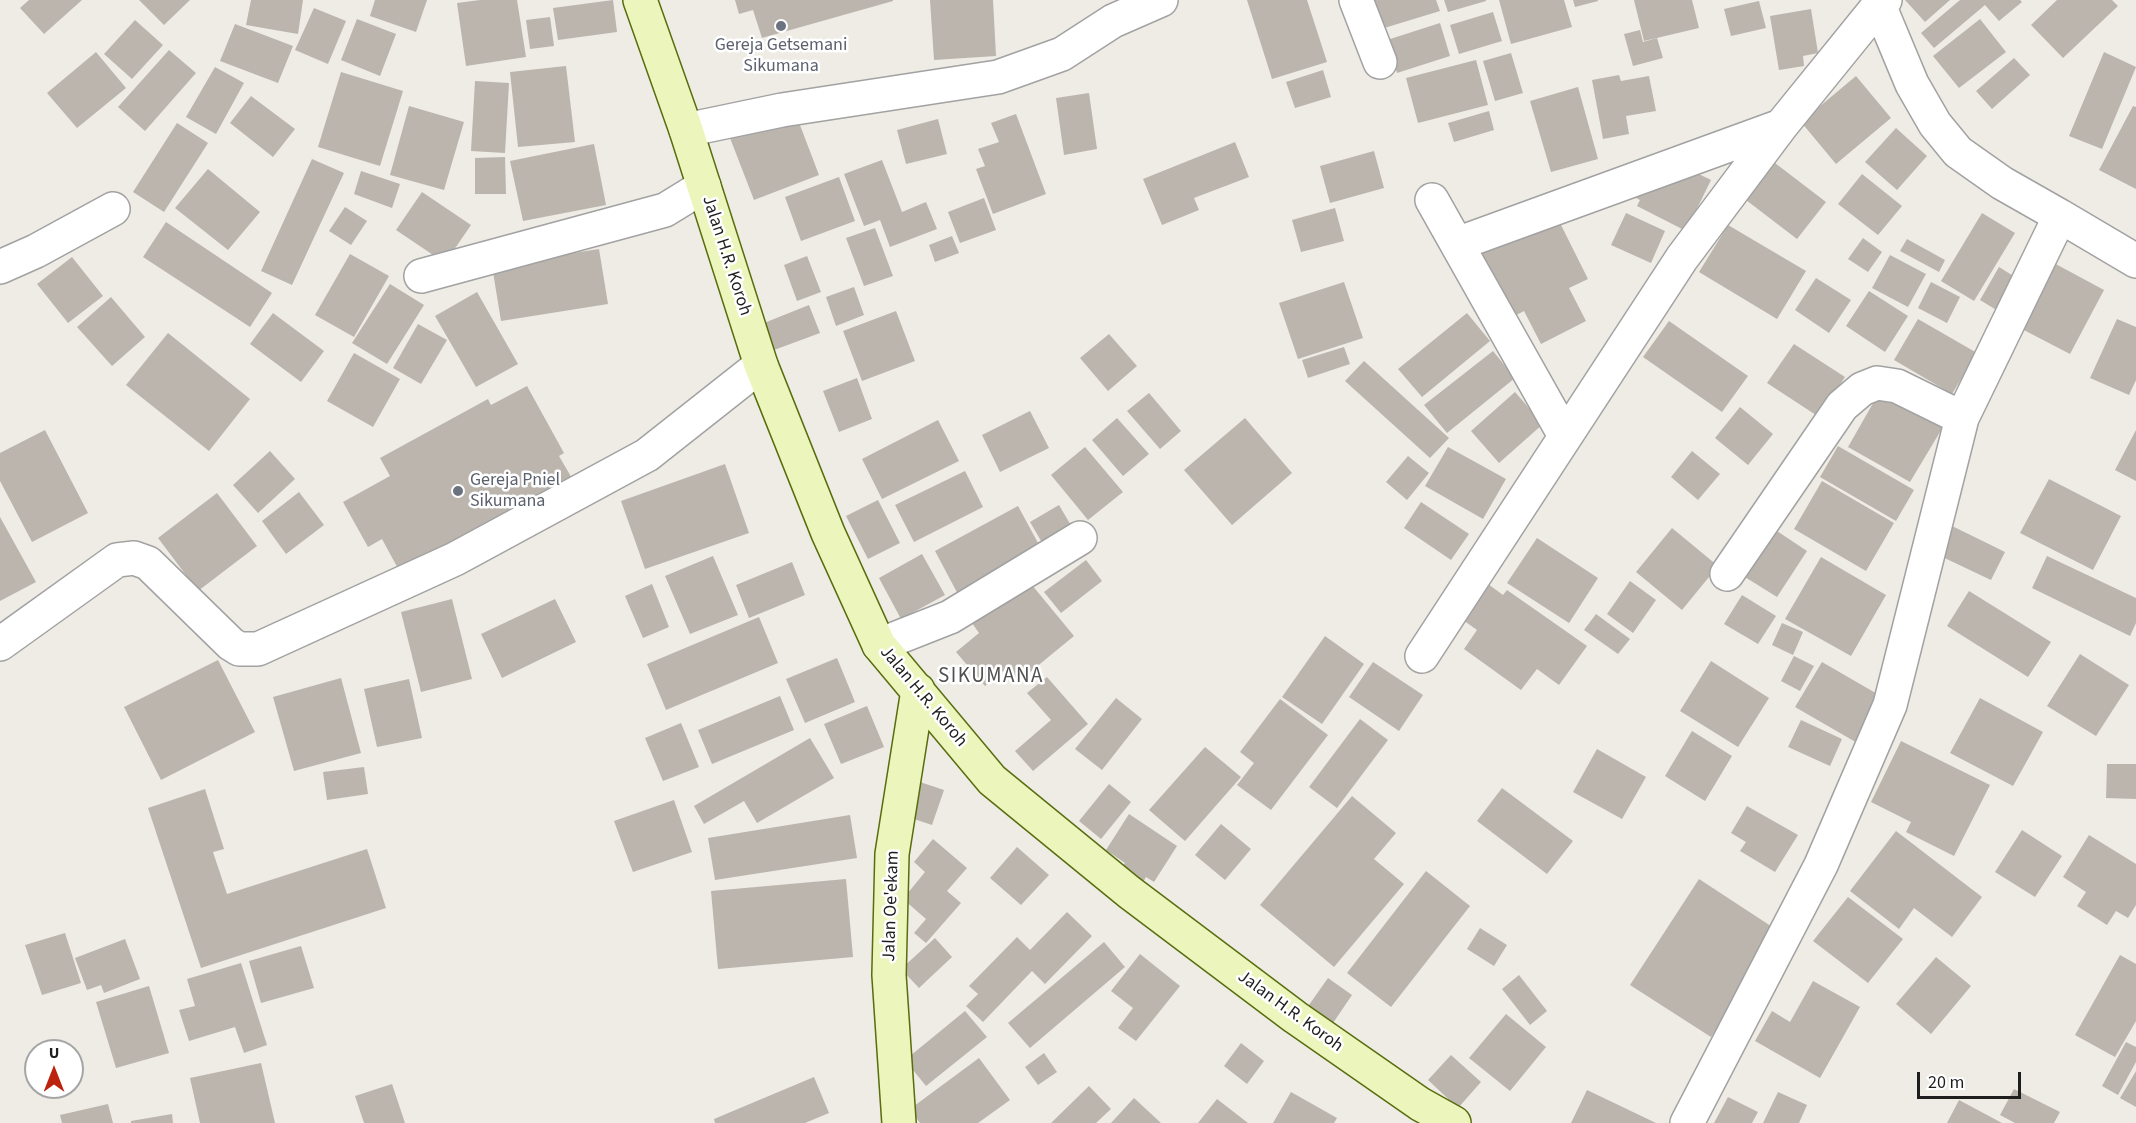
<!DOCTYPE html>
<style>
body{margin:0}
#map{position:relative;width:2136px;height:1123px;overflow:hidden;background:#eeece5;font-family:"Source Sans 3",sans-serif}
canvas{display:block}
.north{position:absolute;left:24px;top:1039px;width:60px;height:60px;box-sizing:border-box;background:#fff;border:2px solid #a5a5a5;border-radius:50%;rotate:0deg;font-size:16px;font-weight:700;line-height:24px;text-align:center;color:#1e1e1e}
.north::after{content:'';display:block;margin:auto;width:21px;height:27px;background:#bd220f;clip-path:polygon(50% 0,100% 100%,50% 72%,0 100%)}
.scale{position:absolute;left:1917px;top:1072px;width:104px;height:27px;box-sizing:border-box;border:3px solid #1e1e1e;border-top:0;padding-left:8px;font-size:18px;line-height:21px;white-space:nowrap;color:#1e1e1e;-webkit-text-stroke:4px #fff;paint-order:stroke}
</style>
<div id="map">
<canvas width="2136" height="1123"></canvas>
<div class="north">U</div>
<div class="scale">20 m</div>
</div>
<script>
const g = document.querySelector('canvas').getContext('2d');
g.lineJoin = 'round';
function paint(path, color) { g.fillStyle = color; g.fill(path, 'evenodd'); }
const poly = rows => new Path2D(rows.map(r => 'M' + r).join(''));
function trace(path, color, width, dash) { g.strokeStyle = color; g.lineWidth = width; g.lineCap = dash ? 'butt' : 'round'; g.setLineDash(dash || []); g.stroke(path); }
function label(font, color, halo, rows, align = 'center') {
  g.font = font + ' "Source Sans 3",sans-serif'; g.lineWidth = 5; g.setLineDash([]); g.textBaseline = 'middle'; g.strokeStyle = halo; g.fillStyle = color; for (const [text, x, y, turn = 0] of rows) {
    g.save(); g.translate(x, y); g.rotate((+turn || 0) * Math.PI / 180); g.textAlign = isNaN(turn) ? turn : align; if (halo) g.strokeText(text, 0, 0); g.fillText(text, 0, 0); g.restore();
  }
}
const building = poly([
 [29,0,82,0,44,34,20,8],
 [139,0,190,0,164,25],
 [251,0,303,0,298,34,246,25],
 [375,0,427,0,416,32,370,16],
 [480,0,517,0,526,57,466,66,457,3],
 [613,0,617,32,558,40,553,8],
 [735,0,893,0,893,1,762,38,753,10,739,14],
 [930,0,993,0,996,56,934,60],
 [1247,0,1307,0,1327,62,1272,79],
 [1372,0,1436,0,1440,11,1381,29],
 [1444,0,1486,0,1486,1,1448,12],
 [1499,0,1564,0,1572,27,1511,44],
 [1573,0,1598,0,1598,1,1575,7],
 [1634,0,1692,0,1699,28,1644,41],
 [1905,0,1950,0,1925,22],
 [1960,0,2020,0,2022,2,1999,21,1985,5,1934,48,1921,33],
 [2057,0,2112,0,2118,6,2063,58,2031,25],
 [1759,1,1766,28,1731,36,1724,9],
 [314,8,346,21,328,64,295,50],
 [1811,9,1818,53,1803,56,1804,66,1779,70,1770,16],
 [1493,12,1502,41,1459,54,1450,25],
 [550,17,554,46,530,49,526,20],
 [357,19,396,34,380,76,341,60],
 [1980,19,2006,52,1959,88,1933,56],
 [135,20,163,45,132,79,104,54],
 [1440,23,1450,56,1397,73,1387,40],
 [235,24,293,46,278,83,220,61],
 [1640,30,1643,42,1657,38,1663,58,1633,66,1624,34],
 [169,50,196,73,145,131,118,107],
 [96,52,126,88,77,128,47,93],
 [2104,52,2136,67,2102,149,2069,136],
 [1511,53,1523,93,1495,101,1483,61],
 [2014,58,2030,75,1992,109,1976,91],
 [1476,60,1488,105,1418,123,1406,78],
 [566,66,575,142,518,147,510,72],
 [215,67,244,83,216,134,186,117],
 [1323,70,1331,97,1295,108,1286,82],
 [341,72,403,91,380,166,318,147],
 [1619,75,1621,81,1649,76,1656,111,1626,116,1629,134,1603,139,1592,80],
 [1856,76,1891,118,1836,164,1801,122],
 [475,81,509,83,505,153,471,151],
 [1578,87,1598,159,1551,172,1530,101],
 [1089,93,1097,149,1064,155,1056,98],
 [251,96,295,129,273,157,230,123],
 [409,106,464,122,444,190,390,175],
 [2133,106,2136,107,2136,189,2099,170],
 [1489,111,1494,130,1454,142,1448,123],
 [795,112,819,175,754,200,730,138],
 [1016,114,1046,194,993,214,976,169,985,166,978,149,999,142,991,123],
 [938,119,947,154,906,164,897,130],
 [177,123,208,143,164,212,133,192],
 [1896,128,1927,156,1897,190,1865,162],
 [1235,142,1249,177,1194,198,1199,210,1162,225,1143,179],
 [594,144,606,205,523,221,510,161],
 [1374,151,1384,188,1330,203,1320,166],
 [1662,156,1711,180,1686,231,1637,206,1640,200,1617,188,1629,163,1653,174],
 [505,157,506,194,475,194,475,158],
 [312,159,344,173,292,285,261,271],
 [882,160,902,212,926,202,937,229,890,247,880,220,864,226,844,174],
 [1775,163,1826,202,1797,239,1746,200],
 [208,169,260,212,228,250,175,208],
 [361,171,400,184,392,208,354,194],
 [1862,174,1902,206,1878,235,1838,204],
 [839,177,855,221,801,241,785,197],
 [422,192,471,225,445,263,396,230],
 [1547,197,1588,279,1569,288,1586,321,1541,344,1524,311,1507,320,1466,239],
 [984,198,996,230,960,243,948,212],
 [345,207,367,221,351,245,329,231],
 [1335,208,1344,241,1301,252,1292,220],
 [1626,213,1665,231,1651,263,1611,245],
 [1982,213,2015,233,1974,301,1941,281],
 [166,222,272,293,250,327,143,257],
 [1728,225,1806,271,1777,319,1699,272],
 [875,228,893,276,864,286,846,238],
 [952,236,959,253,935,262,929,245],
 [1863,238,1882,252,1868,272,1848,259],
 [1907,239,1945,260,1939,272,1900,251],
 [599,249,608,304,501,321,492,266],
 [350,254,389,276,354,337,315,315],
 [1890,255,1926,274,1908,307,1872,288],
 [807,256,821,292,797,301,784,265],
 [72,257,103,296,68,323,37,284],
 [2052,262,2104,290,2070,354,2018,327],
 [1999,267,2023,282,2003,314,1980,300],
 [1816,278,1851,300,1829,333,1795,310],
 [1344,282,1363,338,1298,359,1279,303],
 [1931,282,1960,297,1947,323,1918,308],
 [390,284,424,305,387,364,352,343],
 [854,287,864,315,836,326,826,297],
 [1869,291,1908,316,1885,352,1846,326],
 [477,292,518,364,476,387,435,316],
 [111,297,145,337,112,366,77,327],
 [809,305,820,333,774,350,764,323],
 [896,311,915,361,862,381,843,331],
 [273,313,324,351,301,382,250,344],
 [1467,313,1490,341,1422,397,1398,369],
 [1918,319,1977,353,1952,394,1894,360],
 [2117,319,2136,327,2136,380,2129,395,2090,378],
 [1669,321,1748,376,1722,412,1643,357],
 [418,324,447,340,421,384,393,368],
 [168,333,250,399,209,451,126,385],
 [1109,334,1137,366,1108,391,1080,358],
 [1794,344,1845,377,1819,417,1767,383],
 [1344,347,1350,364,1308,378,1302,360],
 [1493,351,1515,378,1447,433,1424,405],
 [354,353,400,379,373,427,327,401],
 [1364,361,1449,438,1430,458,1345,381],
 [857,378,872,419,839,432,823,391],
 [527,386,564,453,559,456,573,480,401,574,382,539,368,547,343,502,390,476,380,458,488,399,491,405],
 [1880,391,1943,427,1910,482,1848,447],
 [1515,392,1543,424,1499,463,1471,431],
 [1149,393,1181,431,1160,449,1127,411],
 [1740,407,1773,434,1748,465,1715,438],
 [1030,411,1049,448,1000,472,982,435],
 [1117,418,1149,454,1123,476,1092,440],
 [1245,418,1292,473,1232,525,1184,470],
 [938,420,959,461,882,499,862,459],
 [45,430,88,513,32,542,0,481,0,453],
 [2136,430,2136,481,2115,470],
 [1838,446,1914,490,1896,521,1820,477],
 [1085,447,1123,492,1088,520,1051,475],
 [1448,447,1506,479,1483,519,1425,486],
 [270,451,295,479,258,513,233,485],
 [1692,451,1720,474,1698,500,1671,477],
 [1408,456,1429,473,1407,500,1386,482],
 [725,464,749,533,645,569,621,501],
 [965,471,983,507,914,542,895,505],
 [2049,479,2121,516,2093,570,2020,533],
 [1822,481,1894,523,1866,571,1794,529],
 [299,492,324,525,286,554,262,521],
 [217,493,257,546,198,591,158,538],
 [878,500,900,543,868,559,846,516],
 [1421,502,1469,534,1451,560,1404,528],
 [1059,505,1076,534,1047,551,1030,522],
 [1018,506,1044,554,960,598,935,551],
 [0,517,36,582,0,601],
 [1948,524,2005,552,1991,580,1934,553],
 [1771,527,1807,551,1777,597,1740,574],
 [1672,528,1718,566,1682,610,1636,572],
 [1537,538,1598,578,1569,623,1507,583],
 [922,554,945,595,901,619,879,578],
 [713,556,738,615,690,634,665,576],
 [2047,556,2136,598,2136,623,2130,636,2032,588],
 [1821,557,1886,595,1851,656,1785,619],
 [1086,560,1102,581,1061,613,1044,592],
 [792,562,805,595,749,618,736,585],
 [1027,579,1074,636,1018,682,1007,668,985,686,956,652,979,633,972,623],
 [1630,581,1656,600,1633,633,1607,614],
 [652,584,669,627,643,638,625,596],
 [1488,584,1503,595,1507,590,1587,646,1559,685,1537,669,1521,690,1464,649,1477,630,1463,620],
 [1969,591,2051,642,2028,677,1947,626],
 [1742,595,1776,616,1758,644,1724,624],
 [452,599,472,679,421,692,401,612],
 [555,599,576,642,502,678,481,634],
 [1596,614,1630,639,1618,654,1584,630],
 [759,617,778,663,666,710,647,664],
 [1782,623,1803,632,1793,655,1772,645],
 [1325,636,1364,664,1322,724,1282,697],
 [2080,654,2129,685,2096,736,2047,706],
 [1794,656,1814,666,1800,691,1781,681],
 [837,658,855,702,805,723,786,679],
 [218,660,255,732,161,780,124,707],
 [1711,661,1769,698,1738,747,1680,711],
 [1373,662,1423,695,1399,731,1349,697],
 [1822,662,1886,699,1859,744,1795,707],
 [1047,677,1088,724,1033,771,1015,751,1051,720,1027,693],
 [341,678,361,753,294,771,273,697],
 [409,679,422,738,377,747,364,689],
 [780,696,794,730,712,764,698,730],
 [1116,698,1142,719,1102,770,1075,749],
 [1980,698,2043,732,2013,786,1950,753],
 [1280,699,1328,735,1271,810,1237,785,1254,763,1240,752],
 [867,706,884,747,841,764,824,724],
 [1360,719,1388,740,1337,808,1309,787],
 [1801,720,1842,739,1830,766,1788,747],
 [681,723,699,767,663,781,645,738],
 [1692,731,1732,756,1705,801,1665,776],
 [810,738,834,778,757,823,744,801,704,824,694,806],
 [1901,741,1990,785,1954,856,1906,832,1911,822,1871,802],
 [1205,747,1241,777,1185,841,1149,810],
 [1597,749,1646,777,1622,819,1573,792],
 [2107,764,2136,764,2136,799,2106,798],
 [364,767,368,794,327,800,323,772],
 [920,782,944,790,932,825,908,817],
 [1109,784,1131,802,1101,839,1079,821],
 [1502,788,1573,841,1547,874,1477,821],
 [205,789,224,849,213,852,227,894,367,849,386,908,201,968,148,808],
 [1352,796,1396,833,1374,859,1404,884,1334,967,1260,905],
 [674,800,692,852,633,872,614,821],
 [1747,806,1798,835,1775,872,1740,851,1746,842,1731,833],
 [1129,814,1177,846,1154,882,1146,877,1142,884,1120,870,1125,863,1106,850],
 [850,815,857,858,715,880,708,838],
 [1221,824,1251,849,1225,880,1195,855],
 [2022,830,2062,856,2035,897,1995,872],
 [1896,831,1982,897,1952,937,1914,908,1899,929,1850,891],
 [2089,835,2136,864,2136,905,2128,918,2116,911,2107,925,2077,906,2086,892,2063,877],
 [933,839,967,868,947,891,961,903,926,943,914,933,926,919,903,899,925,872,914,862],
 [1017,847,1049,875,1021,905,990,878],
 [1426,871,1470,906,1391,1007,1347,973],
 [846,879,853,957,718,969,711,891],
 [1699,879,1780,932,1711,1037,1630,985],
 [1848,897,1903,939,1868,983,1813,941],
 [1067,912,1092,936,1045,984,1032,971,983,1022,966,1006,978,994,969,986,1017,937,1030,950],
 [1480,928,1507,945,1494,966,1467,949],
 [65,933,81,983,42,995,25,945],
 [935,938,952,957,919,988,901,969],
 [125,939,140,979,104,993,101,985,87,990,75,958],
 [1104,942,1125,967,1030,1048,1008,1023],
 [301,946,314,988,261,1003,249,961],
 [1140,954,1180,986,1136,1041,1118,1028,1133,1008,1111,991],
 [2120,955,2136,964,2136,1021,2115,1057,2075,1035],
 [1936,957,1971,986,1931,1034,1896,1004],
 [241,963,267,1045,244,1053,235,1027,189,1041,179,1010,195,1006,187,979],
 [1519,975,1547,1011,1530,1025,1502,989],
 [1328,978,1352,995,1329,1029,1304,1012],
 [1813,981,1860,1007,1820,1078,1755,1041,1772,1011,1790,1022],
 [149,986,169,1053,116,1068,96,1002],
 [965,1011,987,1037,926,1086,905,1060],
 [1506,1014,1546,1047,1510,1091,1469,1058],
 [2126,1042,2136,1047,2136,1062,2118,1095,2102,1086],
 [1241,1043,1264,1061,1247,1084,1224,1066],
 [1044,1053,1057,1072,1038,1085,1025,1067],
 [1451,1055,1481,1082,1458,1108,1428,1080],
 [979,1058,1010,1100,978,1123,920,1123,910,1109],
 [261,1063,275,1123,200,1123,190,1078],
 [2136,1071,2136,1107,2120,1098],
 [814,1077,829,1113,805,1123,715,1123,714,1119],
 [392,1084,405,1123,364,1123,355,1096],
 [1089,1086,1111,1109,1096,1123,1051,1123],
 [2014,1089,2060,1112,2054,1123,2015,1123,2000,1115],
 [1587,1090,1656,1123,1571,1123],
 [1291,1092,1337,1118,1334,1123,1273,1123],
 [1778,1092,1807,1105,1799,1123,1763,1123],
 [1728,1097,1758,1112,1752,1123,1714,1123],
 [1134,1098,1161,1123,1111,1123],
 [1217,1099,1248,1123,1198,1123],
 [1959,1100,2002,1123,1947,1123],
 [108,1104,113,1123,62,1123,60,1115],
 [172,1114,173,1123,131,1123,131,1121]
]);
const street = poly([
 [1356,0,1380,62],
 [1885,0,1879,5,1912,84,1935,124,1958,152,2002,183,2060,216],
 [686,130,782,110,998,77,1062,54,1113,21,1161,0],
 [1432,200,1565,436],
 [1457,244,1781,126],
 [0,267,36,251,113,209],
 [421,276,665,210,704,186],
 [1727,574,1842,406,1862,389,1877,383,1897,386,1962,418],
 [0,644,117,560,134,558,148,563,231,644,239,649,258,649,455,559,647,455,761,365],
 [879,645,950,617,1080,538],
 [1422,656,1682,258,1781,126,1879,5,1878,0],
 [1687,1123,1821,865,1890,705,1962,418,2060,216,2136,261]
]);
const secondary = poly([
 [640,0,686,130,761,365,828,533,879,645,992,780,1129,892,1295,1017,1420,1104,1454,1123],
 [899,1123,889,975,892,854,918,690]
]);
const markers = [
 [781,26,6,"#6b7280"],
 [458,491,6,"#6b7280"]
];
const worshipNames = [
 ["Gereja Getsemani",781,46],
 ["Sikumana",781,67],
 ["Gereja Pniel",470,481,"left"],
 ["Sikumana",470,502,"left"]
];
const streetNames = [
 ["Jalan H.R. Koroh",726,256,72],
 ["Jalan H.R. Koroh",923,697,50],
 ["Jalan Oe'ekam",892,906,-88],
 ["Jalan H.R. Koroh",1290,1012,36]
];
const quarterNames = [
 ["SIKUMANA",991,677]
];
paint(building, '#bbb5ae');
trace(street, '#a2a2a2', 36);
trace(secondary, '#586d0d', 36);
trace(street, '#fff', 33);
trace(secondary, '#ecf5bc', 33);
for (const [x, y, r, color] of markers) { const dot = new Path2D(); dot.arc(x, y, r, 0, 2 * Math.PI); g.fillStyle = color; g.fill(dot); trace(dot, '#fff', 2); }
label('18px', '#5b616d', '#fff', worshipNames);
label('18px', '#1e1e1e', '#fff', streetNames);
g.letterSpacing = '1.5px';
label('21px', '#515151', '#fff', quarterNames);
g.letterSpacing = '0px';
</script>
